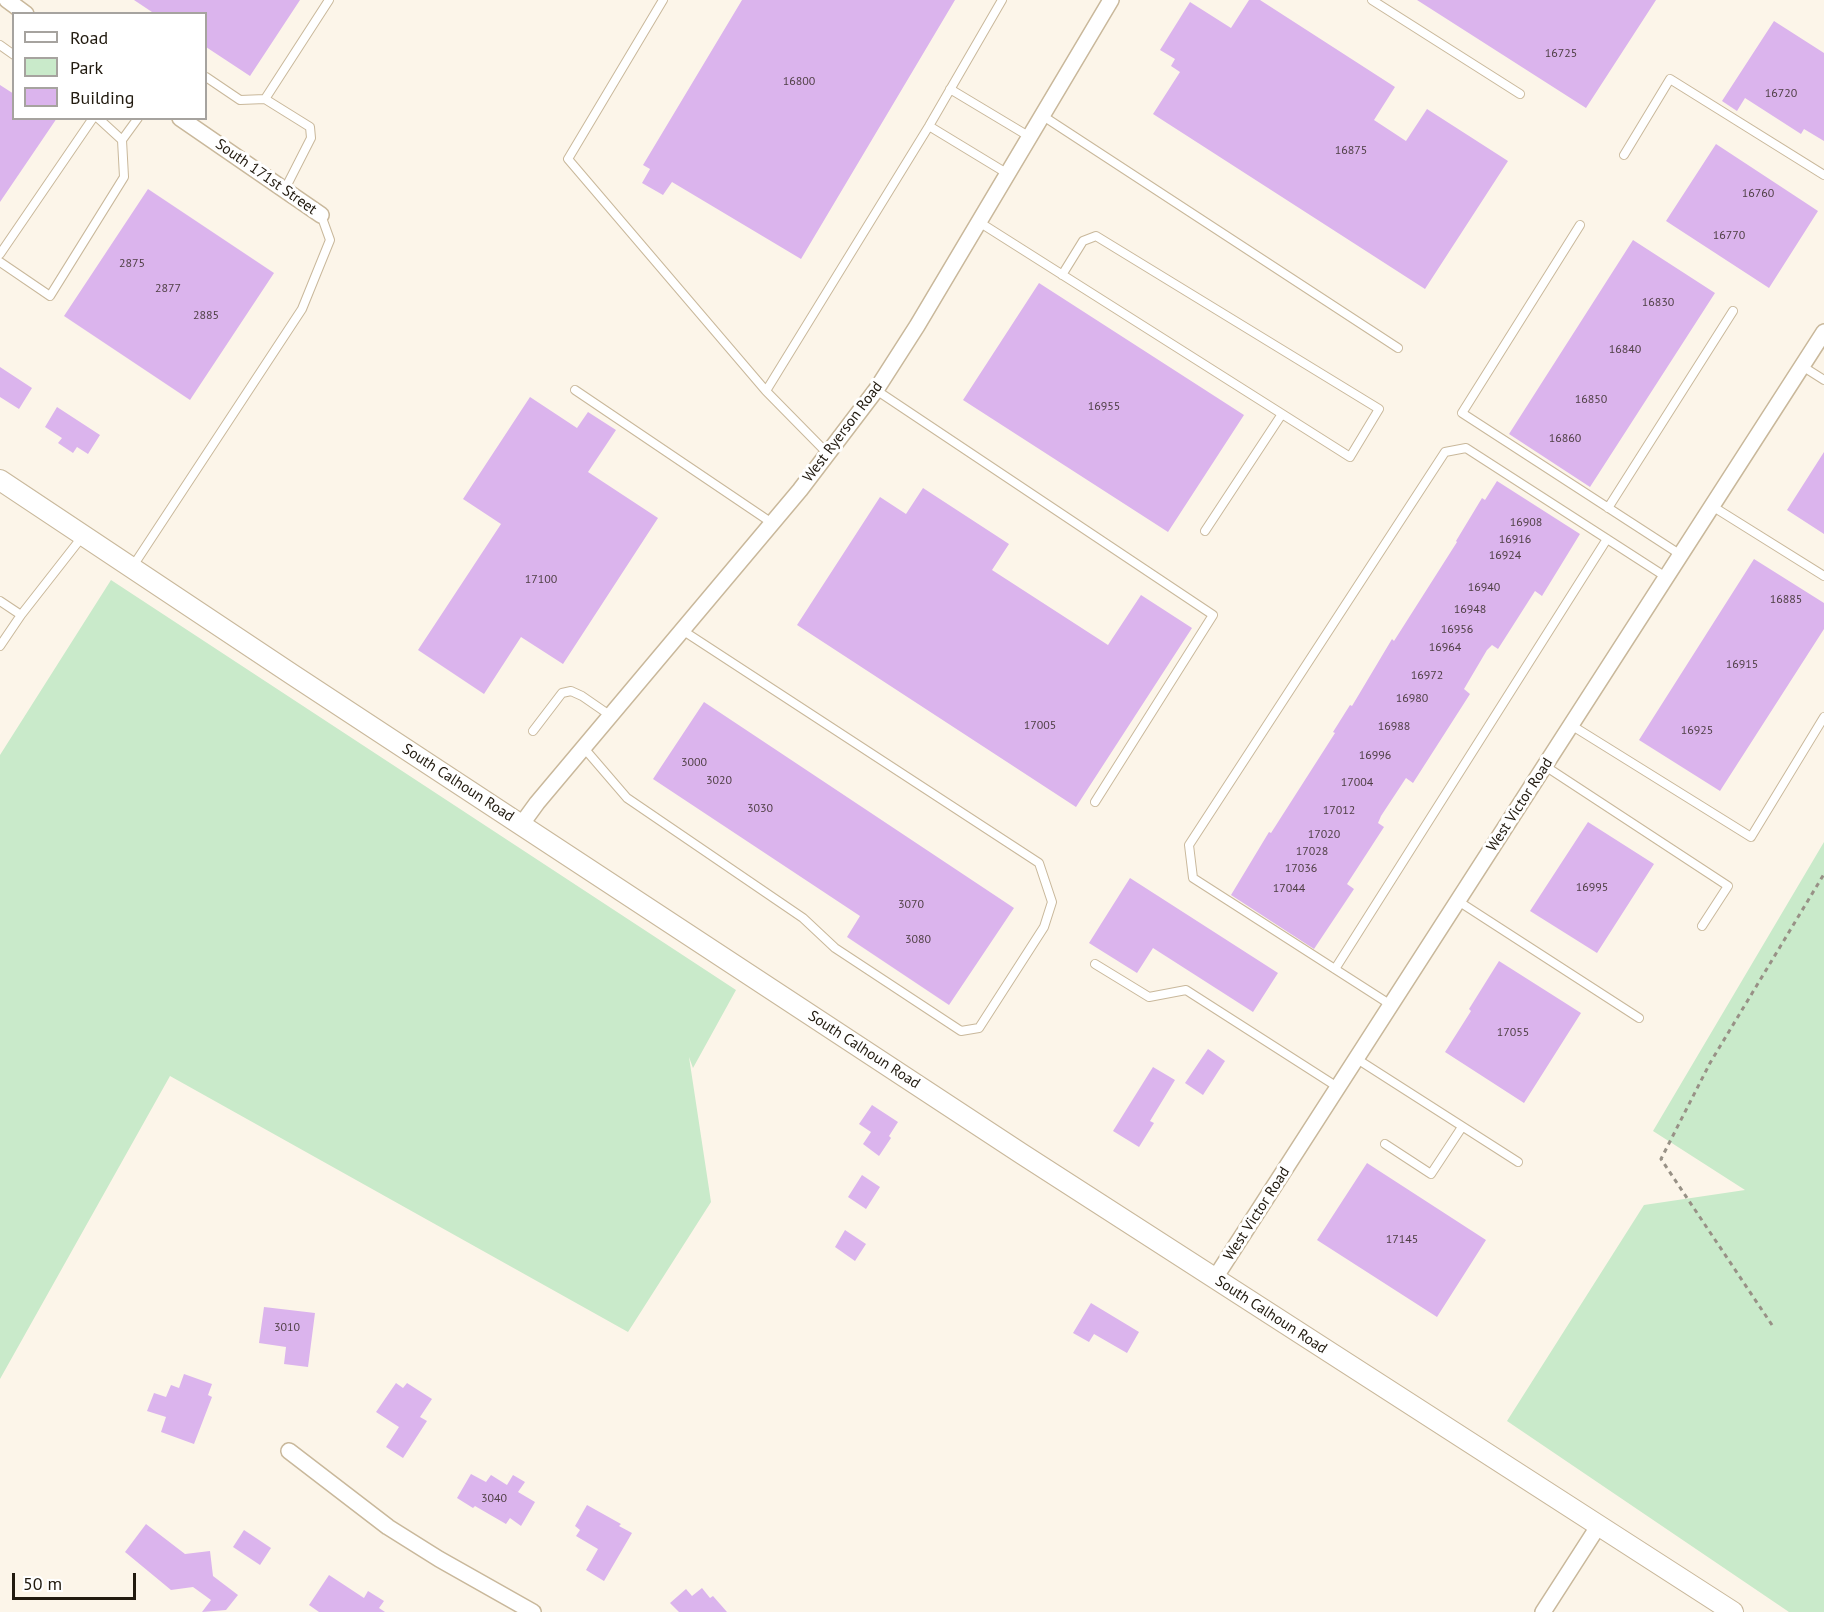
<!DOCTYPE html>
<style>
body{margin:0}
#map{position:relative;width:1824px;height:1612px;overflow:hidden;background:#fcf5e9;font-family:"PT Sans",sans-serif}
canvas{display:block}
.legend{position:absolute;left:12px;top:12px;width:195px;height:108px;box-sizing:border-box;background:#fff;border:2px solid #a6a39f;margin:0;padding:8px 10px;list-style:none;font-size:18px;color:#211a0f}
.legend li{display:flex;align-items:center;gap:12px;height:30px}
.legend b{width:30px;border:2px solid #a6a39f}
.scale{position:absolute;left:12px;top:1573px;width:124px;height:27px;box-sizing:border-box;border:3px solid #211a0f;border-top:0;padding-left:8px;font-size:18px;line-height:21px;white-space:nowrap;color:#211a0f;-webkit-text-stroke:4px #fff;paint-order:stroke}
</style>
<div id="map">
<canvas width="1824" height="1612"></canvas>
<ul class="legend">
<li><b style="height:8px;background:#fff"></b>Road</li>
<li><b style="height:16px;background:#c9eaca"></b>Park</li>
<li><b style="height:16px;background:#dbb4ed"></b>Building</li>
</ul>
<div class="scale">50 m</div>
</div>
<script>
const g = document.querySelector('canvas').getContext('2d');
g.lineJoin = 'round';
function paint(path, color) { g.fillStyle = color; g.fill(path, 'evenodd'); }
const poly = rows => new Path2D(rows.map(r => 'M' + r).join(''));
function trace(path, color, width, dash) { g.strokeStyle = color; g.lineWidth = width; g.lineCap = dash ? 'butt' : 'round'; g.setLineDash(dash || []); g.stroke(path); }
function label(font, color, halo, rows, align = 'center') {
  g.font = font + ' "PT Sans",sans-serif'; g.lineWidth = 6; g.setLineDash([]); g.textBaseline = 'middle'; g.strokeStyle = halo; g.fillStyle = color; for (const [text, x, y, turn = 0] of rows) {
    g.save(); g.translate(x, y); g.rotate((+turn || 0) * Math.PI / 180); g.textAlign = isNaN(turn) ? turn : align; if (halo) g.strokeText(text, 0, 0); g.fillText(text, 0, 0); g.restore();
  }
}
const green = poly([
 [111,580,736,990,693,1068,689,1057,711,1202,628,1332,170,1076,0,1379,0,755],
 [1824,842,1824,1612,1789,1612,1507,1421,1644,1205,1745,1190,1653,1131]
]);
const building = poly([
 [134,0,300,0,250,76,206,47,206,14,155,14],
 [742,0,955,0,801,259,672,182,663,195,642,183,650,169,643,165],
 [1249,0,1260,0,1395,87,1374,120,1406,141,1427,109,1508,161,1425,289,1153,114,1180,72,1171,66,1175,59,1160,50,1190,2,1231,28],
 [1417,0,1656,0,1586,108],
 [1774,21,1824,53,1824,141,1804,129,1801,134,1745,98,1737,111,1722,101],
 [0,85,14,94,14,118,57,118,0,202],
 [1716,144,1818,211,1769,288,1666,221],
 [148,189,274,273,190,400,64,316],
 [1633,240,1715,293,1590,487,1509,434],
 [1039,283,1244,415,1168,532,963,400],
 [0,367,32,388,19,409,0,397],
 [530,397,577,428,588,412,616,430,588,472,658,518,563,664,521,637,484,694,418,650,501,524,463,499],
 [57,407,100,435,88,454,77,447,73,453,58,443,62,438,45,427],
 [1824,452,1824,534,1787,510],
 [1497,481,1580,534,1542,596,1535,591,1498,649,1492,645,1487,650,1464,689,1470,694,1413,783,1406,778,1381,816,1378,823,1384,827,1347,884,1354,889,1314,949,1231,895,1269,832,1271,833,1335,733,1333,732,1350,705,1352,706,1392,639,1394,641,1457,542,1456,541,1482,498,1485,500],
 [923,488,1009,544,992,570,1108,645,1141,595,1192,628,1076,807,797,625,880,497,906,514],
 [1754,559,1824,603,1824,629,1720,791,1639,740],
 [704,702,1014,908,949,1005,847,937,860,916,653,779],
 [1588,822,1654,864,1597,953,1530,911],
 [1130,878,1278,973,1253,1012,1153,948,1137,973,1089,943],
 [1499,961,1581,1013,1524,1103,1445,1052,1471,1011,1469,1009],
 [1208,1049,1225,1061,1203,1095,1185,1083],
 [1153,1067,1175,1080,1150,1121,1154,1123,1139,1147,1113,1131],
 [872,1105,898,1122,889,1136,891,1138,879,1156,863,1144,871,1132,859,1124],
 [1367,1163,1486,1240,1437,1317,1317,1240],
 [862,1175,880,1187,866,1209,848,1197],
 [845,1230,866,1244,855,1261,835,1247],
 [1091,1303,1139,1332,1127,1353,1094,1334,1089,1342,1073,1333],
 [264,1307,315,1313,308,1367,284,1364,286,1347,259,1343],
 [184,1374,212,1384,208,1395,212,1397,194,1444,161,1432,166,1417,147,1411,154,1393,166,1397,171,1385,179,1388],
 [396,1383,403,1388,407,1383,432,1399,420,1417,427,1421,403,1458,386,1447,399,1427,376,1412],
 [471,1474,486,1482,491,1475,507,1485,513,1475,525,1482,518,1492,535,1502,521,1526,510,1518,506,1524,475,1506,473,1508,457,1498],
 [587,1505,621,1524,619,1526,632,1533,604,1581,586,1570,598,1549,576,1536,580,1530,575,1526],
 [146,1524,185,1554,210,1551,213,1576,238,1595,226,1610,202,1612,211,1600,193,1587,171,1590,125,1552],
 [244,1530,271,1548,260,1565,233,1547],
 [329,1575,364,1598,368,1591,384,1601,379,1608,385,1612,319,1612,309,1605],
 [702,1588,710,1598,713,1596,727,1612,679,1612,670,1603,686,1589,692,1596]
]);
const path = poly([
 [1772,1325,1661,1159,1710,1063,1824,874]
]);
const service = poly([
 [663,0,568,159,766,391],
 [1372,0,1520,94],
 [0,45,14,55],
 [206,77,240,100,265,99],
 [950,89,1030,137],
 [1043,116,1398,348],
 [98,118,122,140],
 [929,126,1008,174],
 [1624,155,1670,79,1824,175],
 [285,189,311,138,310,127,265,99,329,0],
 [979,222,1350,457,1379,409,1096,236,1083,241,1062,275],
 [1580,225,1462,413,1681,555],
 [0,254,93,118],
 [0,262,50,296,124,177,122,140,138,118],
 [1802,366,1824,380],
 [575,390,772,523],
 [876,390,1213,615,1095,802],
 [828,454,766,391,929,126,1002,0],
 [1712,506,1824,576],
 [1608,508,1733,311],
 [1205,531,1282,414],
 [133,566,302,309,330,240,321,215],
 [0,601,21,615],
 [0,646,21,615,82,537],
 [1571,725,1751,837,1824,717],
 [533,731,562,693,571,691,582,696,611,716],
 [584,748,627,798,803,918,835,948,961,1031,979,1028,1044,927,1052,902,1039,863,682,630],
 [1545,766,1728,886,1702,926],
 [1458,901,1639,1018],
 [1095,964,1149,997,1186,990,1339,1088],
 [1335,969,1607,539],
 [1391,1005,1193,878,1189,845,1445,452,1466,448,1666,577],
 [1357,1059,1518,1162],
 [1385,1144,1431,1174,1462,1127]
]);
const minor = poly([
 [7,0,26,14],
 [180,118,321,215],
 [521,825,537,803,800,490,876,390,917,326,1111,0],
 [1215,1278,1824,332],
 [289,1451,388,1527,439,1559,533,1612],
 [1543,1612,1599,1525]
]);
const tertiary = poly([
 [0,480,293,675,1022,1154,1733,1612]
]);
const numberNames = [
 ["16725",1561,54],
 ["16800",799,82],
 ["16720",1781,94],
 ["16875",1351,151],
 ["16760",1758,194],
 ["16770",1729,236],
 ["2875",132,264],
 ["2877",168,289],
 ["16830",1658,303],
 ["2885",206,316],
 ["16840",1625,350],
 ["16850",1591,400],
 ["16955",1104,407],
 ["16860",1565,439],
 ["16908",1526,523],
 ["16916",1515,540],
 ["16924",1505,556],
 ["17100",541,580],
 ["16940",1484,588],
 ["16885",1786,600],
 ["16948",1470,610],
 ["16956",1457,630],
 ["16964",1445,648],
 ["16915",1742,665],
 ["16972",1427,676],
 ["16980",1412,699],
 ["17005",1040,726],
 ["16988",1394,727],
 ["16925",1697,731],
 ["16996",1375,756],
 ["3000",694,763],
 ["3020",719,781],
 ["17004",1357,783],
 ["3030",760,809],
 ["17012",1339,811],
 ["17020",1324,835],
 ["17028",1312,852],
 ["17036",1301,869],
 ["16995",1592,888],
 ["17044",1289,889],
 ["3070",911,905],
 ["3080",918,940],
 ["17055",1513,1033],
 ["17145",1402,1240],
 ["3010",287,1328],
 ["3040",494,1499]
];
const streetNames = [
 ["South 171st Street",266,177,35],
 ["West Ryerson Road",843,432,-53],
 ["South Calhoun Road",458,783,33],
 ["West Victor Road",1520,805,-57],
 ["South Calhoun Road",864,1050,33],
 ["West Victor Road",1257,1214,-57],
 ["South Calhoun Road",1271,1315,33]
];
paint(green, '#c9eaca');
paint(building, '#dbb4ed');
trace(service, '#c9b89b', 10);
trace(minor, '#c9b89b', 18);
trace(tertiary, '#c9b89b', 22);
trace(path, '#989186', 3, [4.5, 4.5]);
trace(service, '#fff', 8);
trace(minor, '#fff', 15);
trace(tertiary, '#fff', 20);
label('12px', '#504046', null, numberNames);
label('15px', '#211a0f', '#fff', streetNames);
</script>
